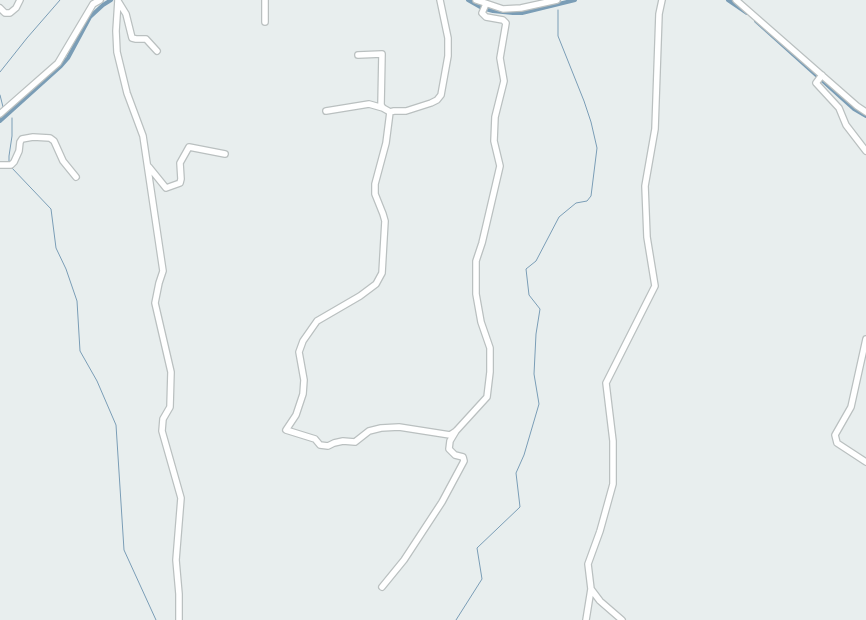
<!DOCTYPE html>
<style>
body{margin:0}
canvas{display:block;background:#e8eeee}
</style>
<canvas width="866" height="620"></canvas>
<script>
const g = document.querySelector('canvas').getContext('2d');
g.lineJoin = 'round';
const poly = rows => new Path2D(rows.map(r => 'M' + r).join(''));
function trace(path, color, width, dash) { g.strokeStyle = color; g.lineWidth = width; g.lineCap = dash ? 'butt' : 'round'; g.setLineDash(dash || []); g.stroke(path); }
const stream = poly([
 [0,72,27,38,60,0],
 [0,95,3,107],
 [9,162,9,156,12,136,12,118],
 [11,167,51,209,56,248,66,269,77,301,80,351,97,381,116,425,124,550,156,620],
 [456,620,482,579,477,548,520,507,516,473,524,455,539,404,534,374,536,334,540,309,529,295,526,269,536,261,559,217,576,203,587,201,591,196,597,148,591,122,584,101,558,36,558,10]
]);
const canal = poly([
 [468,0,482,8,493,11,513,13,522,13,575,0],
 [728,0,747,13],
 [756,21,854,109,866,116],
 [0,121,61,66,68,58,90,17,103,5,111,0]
]);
const minor = poly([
 [118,0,116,31,117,52,127,93,143,136,163,271,159,283,155,303,171,372,170,407,163,419,162,431,181,498,176,560,179,594,179,620],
 [440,0,448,38,448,56,441,95,437,100,431,103,406,111,394,111,390,112,386,143,375,184,375,194,383,214,385,221,382,273,376,284,360,296,317,321,303,341,299,352,304,380,303,394,296,415,286,430,315,439,320,445,328,446,334,443,343,441,355,442,369,431,381,428,399,427,450,435,456,431,487,397,490,372,490,348,481,322,476,294,476,261,482,243,500,166,494,141,495,117,504,81,500,58,506,23,503,20,486,17,482,13,486,4],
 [476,0,503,9,521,8,557,0],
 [736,0,857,106,866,112],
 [118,1,126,14,132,38,136,39,146,39,157,51],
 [0,8,5,13,10,13,16,8,20,0],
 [265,22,265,0],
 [358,55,382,54,381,105,383,108,390,112],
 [822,75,816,83,839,108,846,125,866,151],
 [326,111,369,104,383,108],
 [0,114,58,63,93,4,100,0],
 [0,165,11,165,14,162,19,151,20,142,22,139,33,137,50,138,54,141,63,161,76,177],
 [149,167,166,188,180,183,181,179,180,163,189,147,225,154],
 [866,339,851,407,835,435,837,443,866,462],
 [382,587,404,560,442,502,464,461,463,457,455,455,449,449,450,441,456,431],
 [586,620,591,589],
 [622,620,600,601,591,589,588,564,600,531,613,484,613,441,606,383,655,286,647,237,645,186,655,129,659,14,662,0]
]);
trace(stream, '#7a9db6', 1);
trace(canal, '#7a9db6', 4);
trace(minor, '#bac0c0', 8);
trace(minor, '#fff', 5.5);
</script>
